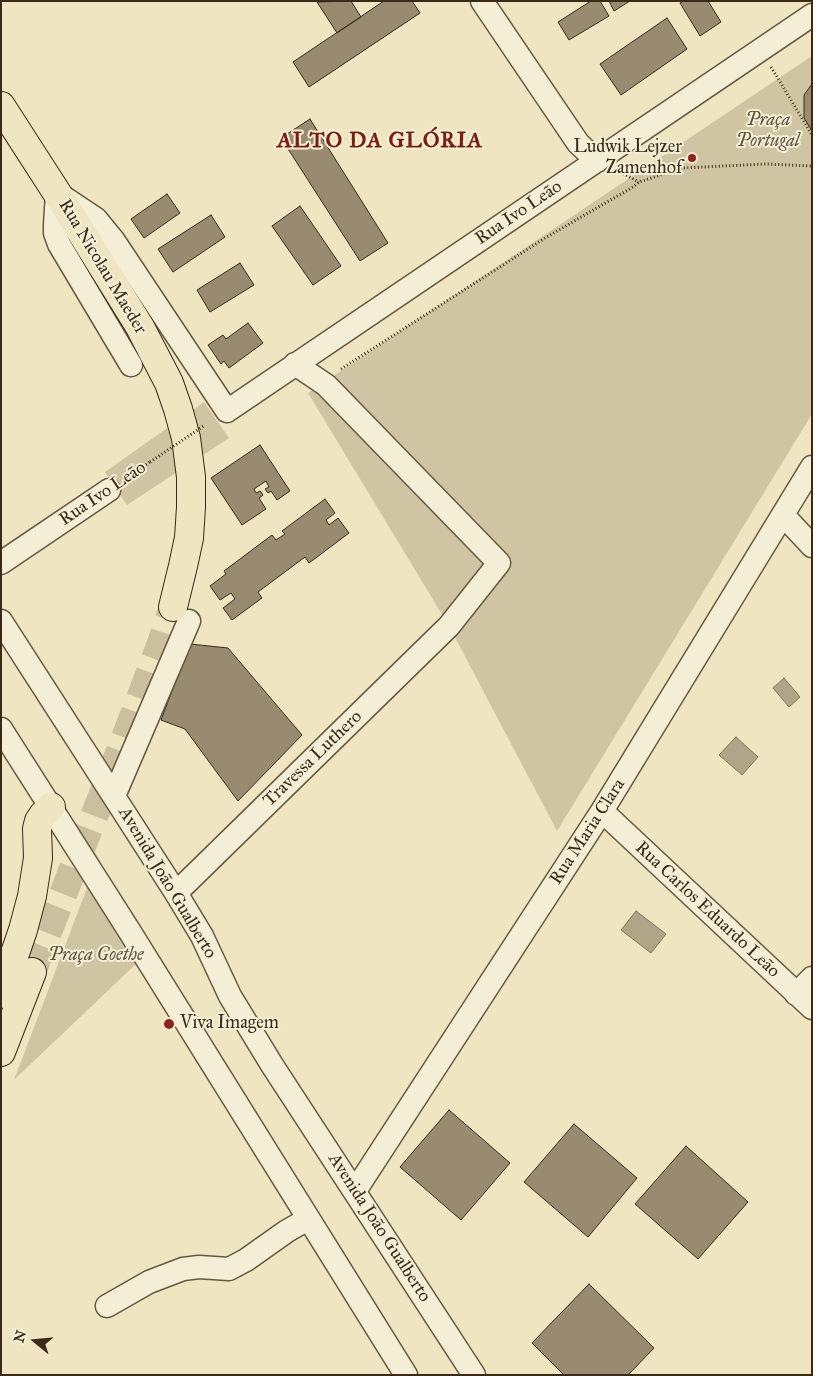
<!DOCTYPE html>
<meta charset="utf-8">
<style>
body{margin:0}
#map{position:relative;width:813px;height:1376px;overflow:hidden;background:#efe5c0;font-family:"IM FELL Great Primer",serif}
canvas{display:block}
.frame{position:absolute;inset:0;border:2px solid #3a2a17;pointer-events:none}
.north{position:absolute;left:10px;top:1316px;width:50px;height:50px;-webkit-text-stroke:4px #f5eed6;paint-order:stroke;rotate:287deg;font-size:14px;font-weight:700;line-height:20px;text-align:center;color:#3a2a17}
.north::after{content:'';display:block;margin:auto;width:18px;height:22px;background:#3a2a17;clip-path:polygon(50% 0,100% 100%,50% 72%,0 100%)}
</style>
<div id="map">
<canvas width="813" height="1376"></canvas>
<div class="frame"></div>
<div class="north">N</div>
</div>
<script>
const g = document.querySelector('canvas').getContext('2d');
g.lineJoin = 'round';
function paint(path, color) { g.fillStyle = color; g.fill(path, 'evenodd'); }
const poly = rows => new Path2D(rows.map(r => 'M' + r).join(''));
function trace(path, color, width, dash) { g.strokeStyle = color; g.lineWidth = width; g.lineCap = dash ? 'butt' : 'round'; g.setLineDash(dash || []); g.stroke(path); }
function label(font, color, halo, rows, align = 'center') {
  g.font = font + ' "IM FELL Great Primer",serif'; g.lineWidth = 4; g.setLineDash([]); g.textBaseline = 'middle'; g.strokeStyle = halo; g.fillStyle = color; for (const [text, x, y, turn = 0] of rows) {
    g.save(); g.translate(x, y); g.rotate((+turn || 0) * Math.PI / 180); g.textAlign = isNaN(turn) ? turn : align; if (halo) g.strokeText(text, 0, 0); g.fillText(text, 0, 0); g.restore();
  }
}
const green = poly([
 [812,56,812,84,804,95,804,118,812,131,812,414,557,831,449,626,308,393],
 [204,402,229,438,127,505,105,472],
 [90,880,138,962,14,1080]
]);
const water = poly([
 [784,678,800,697,789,707,773,688,784,678],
 [736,737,758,757,742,775,719,755,736,737],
 [636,911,666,934,651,953,621,930,636,911]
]);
const building = poly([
 [351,1,361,17,337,33,317,2,351,1],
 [384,1,412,1,420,13,309,87,293,62,384,1],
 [591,1,600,1,609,16,569,40,558,22,591,1],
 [609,1,630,1,614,11,609,1],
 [683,1,708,1,721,22,700,36,680,3,683,1],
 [667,18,687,49,621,95,600,64,667,18],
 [812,84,812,131,804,118,804,95,812,84],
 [310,119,388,243,360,261,281,138,310,119],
 [167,194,180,213,144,238,131,219,167,194],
 [300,206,341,266,313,285,272,226,300,206],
 [211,215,225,237,173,272,158,249,211,215],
 [240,263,254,285,210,312,197,290,240,263],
 [248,323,263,343,229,368,224,361,221,364,208,345,223,335,226,339,248,323],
 [260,445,290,491,277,500,271,491,268,493,265,489,269,487,266,481,254,489,256,493,260,491,263,495,259,498,266,509,242,525,211,478,260,445],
 [325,499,335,513,326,520,329,525,338,518,349,533,309,563,305,557,258,592,262,598,232,620,223,608,235,599,231,593,220,600,210,586,226,574,224,571,272,535,276,540,285,534,282,531,325,499],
 [190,644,228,648,302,735,238,801,185,729,161,720,190,644],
 [449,1110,510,1163,461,1220,400,1167,449,1110],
 [574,1124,637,1178,588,1237,524,1182,574,1124],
 [686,1146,748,1202,698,1259,635,1204,686,1146],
 [589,1284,654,1348,628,1375,564,1375,532,1343,589,1284]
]);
const majorTunnel = poly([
 [32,972,120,751,160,646,173,607]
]);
const path = poly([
 [771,67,812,135],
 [620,172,639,182],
 [341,369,545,238,633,187,639,182,682,168,766,164,812,166],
 [126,479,150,462]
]);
const minor = poly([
 [482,1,578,143,597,161],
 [57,193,55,225,55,233,59,244,131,365],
 [60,195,96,219,114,241,227,411,812,15],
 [783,515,812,546],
 [1,563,109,490],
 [1,621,176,893,202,936,230,996,272,1065,474,1375],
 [1,729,130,932,406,1375],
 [114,796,189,621],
 [602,811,812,1008],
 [176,893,449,626,499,563,326,385,295,364],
 [796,994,812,978],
 [355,1191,602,811,812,467],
 [107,1306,149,1282,183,1269,199,1267,229,1269,246,1260,287,1231,308,1219]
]);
const major = poly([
 [1,106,57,193,140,327,169,383,178,409,186,438,191,477,191,507,189,538,183,566,173,607],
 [1,994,23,930,32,896,38,858,37,829,39,821,43,815,51,807],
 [1,1052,32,972]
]);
const pathBridge = poly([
 [150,462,205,425]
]);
const markers = [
 [692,158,5,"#8f2418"],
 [169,1024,6,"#8f2418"]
];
const parkNames = [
 ["Praça",768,121],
 ["Portugal",768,142],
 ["Praça Goethe",96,956]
];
const poiNames = [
 ["Ludwik Lejzer",682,148],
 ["Zamenhof",682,169],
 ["Viva Imagem",180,1024,"left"]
];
const streetNames = [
 ["Rua Ivo Leão",519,213,-34],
 ["Rua Nicolau Maeder",102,267,59],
 ["Rua Ivo Leão",103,494,-34],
 ["Travessa Luthero",313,759,-44],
 ["Rua Maria Clara",588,832,-57],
 ["Avenida João Gualberto",167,883,59],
 ["Rua Carlos Eduardo Leão",707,910,43],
 ["Avenida João Gualberto",379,1228,57]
];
const districtNames = [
 ["ALTO DA GLÓRIA",380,142]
];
paint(green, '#d0c5a3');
paint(water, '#b1a587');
trace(water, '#81745a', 1);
paint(building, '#988b6f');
trace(building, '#3a2a17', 1);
trace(majorTunnel, '#cbc09e', 28, [28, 14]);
trace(minor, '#675941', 25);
trace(major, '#3a2a17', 30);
trace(path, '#3a2a17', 3, [1, 2.5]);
trace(minor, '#f5eed6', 22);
trace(major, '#efe5c0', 28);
trace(pathBridge, '#3a2a17', 3, [1, 2.5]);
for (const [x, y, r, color] of markers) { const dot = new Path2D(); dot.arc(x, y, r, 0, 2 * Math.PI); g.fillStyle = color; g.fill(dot); trace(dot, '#f5eed6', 2); }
label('italic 18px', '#60513a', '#f5eed6', parkNames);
label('18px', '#3a2a17', '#f5eed6', poiNames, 'right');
label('18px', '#3a2a17', '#f5eed6', streetNames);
g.letterSpacing = '1px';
label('bold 22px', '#7a1f14', '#f5eed6', districtNames);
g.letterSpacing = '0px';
</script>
